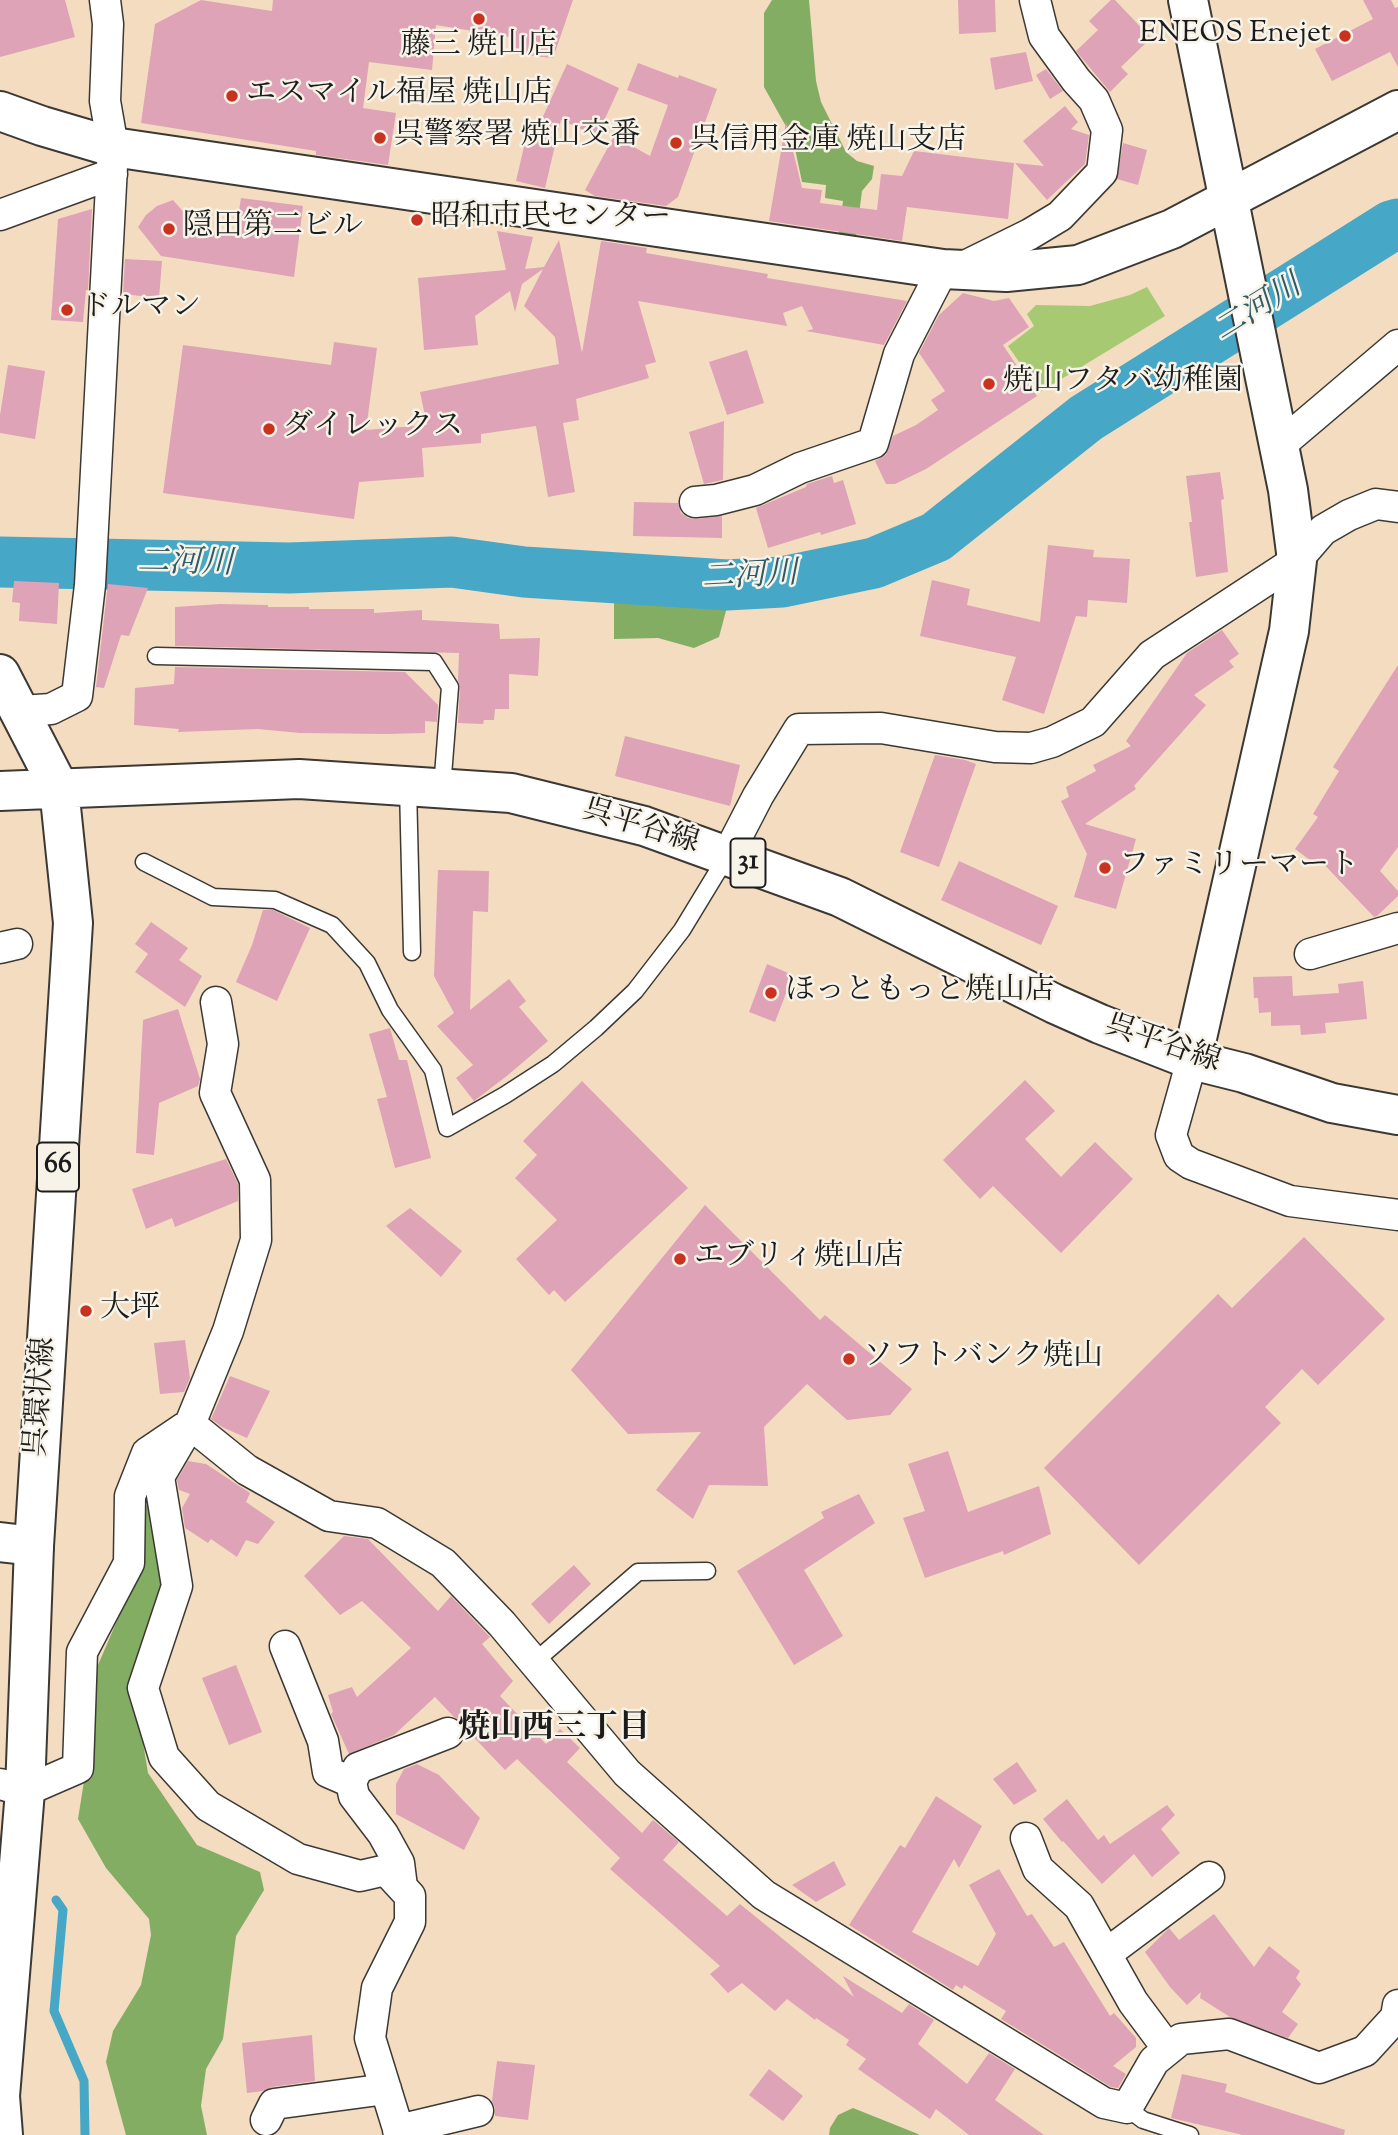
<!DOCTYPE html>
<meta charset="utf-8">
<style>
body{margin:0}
canvas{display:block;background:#f3dcc0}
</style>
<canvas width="1398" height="2135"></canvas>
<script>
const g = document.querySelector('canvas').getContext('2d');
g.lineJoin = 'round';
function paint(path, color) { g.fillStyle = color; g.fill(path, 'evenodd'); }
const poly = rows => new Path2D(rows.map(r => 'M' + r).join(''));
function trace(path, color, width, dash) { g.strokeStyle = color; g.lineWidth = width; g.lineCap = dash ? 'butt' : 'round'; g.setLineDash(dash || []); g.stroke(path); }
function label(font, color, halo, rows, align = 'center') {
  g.font = font + ' "Sorts Mill Goudy","Noto Serif JP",serif'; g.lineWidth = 5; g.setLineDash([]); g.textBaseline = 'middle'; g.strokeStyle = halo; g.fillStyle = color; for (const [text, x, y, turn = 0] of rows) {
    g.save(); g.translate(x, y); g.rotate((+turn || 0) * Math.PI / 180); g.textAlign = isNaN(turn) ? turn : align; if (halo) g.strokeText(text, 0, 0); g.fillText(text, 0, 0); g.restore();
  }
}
const green = poly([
 [1147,287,1165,316,1040,392,1008,346,1034,326,1027,314,1036,305,1090,306,1130,295]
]);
const forest = poly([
 [772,0,809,0,816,81,821,102,846,152,857,161,874,166,872,179,862,191,854,253,837,249,843,201,825,198,826,185,802,182,793,139,764,87,764,13],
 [614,588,731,592,719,637,694,648,658,638,614,639],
 [158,1503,168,1585,144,1634,134,1688,148,1773,197,1845,260,1872,264,1890,236,1936,223,2039,206,2069,201,2106,207,2135,126,2135,106,2062,113,2031,141,1985,151,1935,149,1919,106,1868,78,1819,91,1737,89,1686,137,1574,145,1505],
 [853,2108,918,2134,919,2135,829,2135,830,2128,838,2115]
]);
const stream = poly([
 [56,1900,63,1910,54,2011,84,2081,85,2135]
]);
const river = poly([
 [0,562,289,568,452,562,524,572,727,585,782,582,874,563,936,537,1086,418,1391,226,1398,224]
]);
const building = poly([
 [0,0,65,0,75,37,0,57],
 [201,0,272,11,273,0,573,0,553,58,513,54,510,37,436,25,432,70,369,62,363,108,396,113,388,165,316,155,316,151,141,123,155,24],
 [958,0,995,0,996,32,959,34],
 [1111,0,1115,0,1151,38,1121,67,1128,74,1110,92,1076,51,1098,30,1089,21],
 [1363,0,1391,0,1395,8,1398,7,1398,67,1390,52,1332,81,1315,49,1373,19],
 [1026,52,1033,81,995,90,990,58],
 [638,63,678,78,679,75,717,89,678,197,666,206,595,196,585,190,614,136,650,156,668,105,627,90],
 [567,64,619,88,597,136,561,120,545,188,516,181,530,121,540,123],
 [1046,69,1063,91,1050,99,1036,75],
 [1065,106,1078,122,1071,129,1089,135,1085,164,1047,200,1015,163,1044,166,1023,141],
 [786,122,802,188,822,190,820,203,877,210,881,174,902,176,914,151,1014,163,1008,219,907,207,902,241,769,221],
 [1123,143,1147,150,1138,185,1117,179],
 [241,198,303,206,294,277,161,256,138,227,146,215,157,206,173,200,202,233,236,230],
 [92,209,88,290,86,290,83,322,51,320,58,219],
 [497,231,533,237,525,269,544,267,559,240,582,353,601,241,647,248,646,253,768,274,767,278,907,301,884,345,806,331,813,329,802,306,783,313,787,326,638,301,656,362,645,365,649,378,576,399,579,420,563,423,575,492,548,497,536,426,481,434,481,443,422,448,424,477,359,482,354,519,163,493,183,345,331,365,334,342,377,348,366,430,427,425,420,392,559,364,555,337,524,306,543,269,522,284,515,312,510,291,475,316,478,345,424,350,418,278,506,270],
 [125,259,162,261,159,298,123,294],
 [963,293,994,301,1009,298,1029,327,1003,345,1037,396,926,469,895,484,886,484,875,461,886,455,893,436,916,425,938,410,931,400,945,391,919,353,939,315],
 [747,350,764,403,727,415,709,362],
 [8,365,45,371,35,439,0,433,0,415],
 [724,421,723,480,704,484,689,432],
 [1220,472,1224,499,1221,500,1228,572,1196,577,1189,522,1192,522,1186,476],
 [832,476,834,483,843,480,856,524,821,535,820,532,768,548,756,508,806,487,807,484],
 [634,502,678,503,681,513,688,518,696,519,722,516,722,538,633,536],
 [1048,545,1094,550,1093,557,1130,559,1127,603,1088,600,1087,617,1076,616,1044,714,1002,700,1016,657,920,636,932,580,970,589,967,605,1040,622],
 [14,581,59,583,57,624,19,621,20,603,12,602],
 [108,584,148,588,129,636,121,635,104,688,96,687],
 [220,604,268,605,268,607,309,607,309,609,374,609,374,613,422,610,422,620,499,624,500,639,540,638,538,676,509,674,509,709,495,709,494,720,484,720,483,724,458,723,460,688,458,680,459,653,175,646,175,607],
 [1222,630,1239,654,1229,661,1234,667,1194,695,1206,705,1134,786,1136,789,1085,824,1136,839,1116,909,1074,897,1087,854,1061,801,1069,797,1066,787,1096,771,1093,765,1131,746,1126,741,1187,653],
 [1398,665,1398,847,1380,871,1398,891,1398,896,1377,916,1374,917,1318,858,1314,863,1295,849,1318,817,1313,814,1339,771,1333,767],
 [175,667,405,672,438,705,437,722,425,721,425,733,386,734,300,733,258,729,178,732,179,729,134,725,135,688,174,684],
 [625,736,740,765,730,806,615,776],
 [935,755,965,760,976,764,939,867,900,852],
 [959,861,1058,906,1041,945,941,900],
 [438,870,489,871,488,912,473,911,470,1010,509,979,526,1001,519,1007,548,1041,508,1075,474,1101,456,1078,473,1065,437,1026,454,1013,434,976],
 [263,910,273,910,310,928,277,1001,236,982,252,945],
 [151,922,188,948,179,960,202,976,185,1007,135,972,148,954,135,944],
 [767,964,793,975,775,1022,749,1012],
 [1292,976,1293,996,1339,993,1338,984,1363,981,1367,1019,1325,1023,1326,1033,1301,1035,1300,1025,1271,1026,1271,1012,1259,1013,1258,998,1254,998,1253,977],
 [178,1009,200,1079,198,1086,159,1103,154,1155,136,1153,143,1020],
 [390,1028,399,1060,407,1060,431,1158,395,1168,377,1099,387,1097,369,1034],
 [1025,1080,1055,1111,1025,1139,1061,1177,1095,1142,1133,1179,1061,1253,993,1186,980,1199,943,1160],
 [582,1081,688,1188,565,1302,554,1290,549,1295,516,1259,557,1220,515,1178,537,1155,523,1141],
 [226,1159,238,1184,238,1201,175,1227,172,1218,146,1229,132,1189],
 [705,1205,820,1320,825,1315,912,1389,890,1415,847,1420,807,1384,764,1427,768,1486,709,1485,693,1519,656,1490,701,1432,628,1434,571,1370],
 [410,1208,462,1251,441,1277,386,1226],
 [1304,1237,1385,1319,1318,1385,1302,1369,1265,1407,1281,1423,1139,1565,1044,1468,1218,1294,1232,1308],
 [185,1340,190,1378,184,1392,160,1394,154,1343],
 [230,1376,270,1391,247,1438,222,1427,211,1419],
 [948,1451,968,1512,1039,1486,1051,1534,1004,1555,1003,1551,925,1578,903,1518,925,1511,908,1464],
 [188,1461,206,1464,250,1493,246,1502,275,1522,258,1544,246,1540,237,1557,211,1539,208,1543,185,1528,182,1508,190,1494,179,1490,177,1480],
 [859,1494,875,1523,804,1570,843,1636,794,1665,737,1571,824,1518,821,1512],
 [344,1536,368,1539,438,1611,451,1596,490,1637,482,1644,513,1681,500,1696,546,1744,560,1729,580,1748,567,1762,642,1833,653,1820,679,1842,663,1860,727,1916,740,1904,854,1997,843,1976,902,2013,909,2004,934,2020,918,2044,967,2084,989,2053,1015,2069,995,2100,1044,2135,969,2135,936,2109,930,2119,858,2069,866,2059,846,2045,849,2040,816,2018,815,2020,787,1999,775,2011,742,1983,728,1993,710,1974,720,1966,610,1869,620,1858,517,1759,505,1770,465,1728,459,1720,454,1717,435,1697,394,1735,349,1754,331,1714,333,1712,328,1695,352,1687,357,1697,411,1648,362,1601,340,1615,304,1576],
 [574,1565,591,1584,549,1624,531,1604],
 [236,1665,262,1732,229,1745,202,1678],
 [1017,1762,1037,1791,1014,1805,993,1779],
 [417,1764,439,1775,480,1818,464,1850,396,1814,396,1784,404,1769],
 [936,1796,982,1826,959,1868,954,1859,912,1932,978,1966,996,1934,969,1885,999,1869,1027,1916,1032,1914,1054,1947,1064,1942,1110,2016,1114,2013,1136,2038,1136,2047,1113,2066,1126,2074,1118,2088,1111,2087,1001,2019,1006,2011,964,1985,962,1989,956,1985,953,1990,849,1925,900,1845,905,1848],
 [1067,1799,1098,1840,1104,1835,1110,1844,1167,1805,1175,1815,1161,1829,1180,1853,1152,1877,1134,1854,1102,1884,1063,1841,1062,1842,1043,1819],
 [834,1861,846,1885,816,1902,792,1885],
 [1214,1914,1254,1967,1269,1946,1300,1971,1296,1978,1301,1984,1282,2012,1298,2024,1288,2038,1230,2017,1200,1998,1201,1992,1187,2005,1170,1987,1145,1952,1169,1928,1179,1940],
 [312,2035,315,2081,272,2087,263,2091,247,2093,242,2043],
 [497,2061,535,2065,528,2120,495,2116,495,2108,492,2101],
 [769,2069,803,2096,783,2121,749,2095],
 [1182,2074,1227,2084,1225,2092,1345,2130,1344,2135,1243,2135,1171,2118]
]);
const service = poly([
 [156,656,434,662,450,687,442,788],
 [408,787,412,952],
 [144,862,213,897,275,900,332,925,367,963,390,1010,433,1070,447,1128,505,1095,553,1064,596,1028,635,991,682,930,727,856],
 [533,1663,638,1572,707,1571],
 [1127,2108,1143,2120,1190,2135]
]);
const minor = poly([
 [0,215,112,174],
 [957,270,1030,234,1060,216,1102,172,1107,130,1094,100,1076,80,1044,36,1035,0],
 [1279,446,1398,345],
 [695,502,716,500,755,490,800,468,873,443,899,354,943,269],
 [21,711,51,709,77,696,90,585,113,147,105,101,108,24,105,0],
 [727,856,758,796,799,729,881,728,995,747,1031,748,1052,742,1093,722,1152,655,1297,560,1323,530,1349,515,1376,504,1398,507],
 [0,948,17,944],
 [1310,954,1398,928],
 [216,1002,223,1044,215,1093,255,1180,256,1240,228,1331,190,1424,159,1477,177,1586,143,1688,164,1757,208,1806,298,1859,360,1876,386,1870,410,1896,410,1922,377,1988,370,2038,400,2135],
 [1192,1060,1171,1135,1179,1156,1191,1164,1290,1201,1398,1215],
 [190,1424,247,1470,329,1516,377,1523,443,1563,502,1624,627,1773,764,1895,1104,2103,1127,2108,1154,2061,1181,2039,1229,2034,1319,2068,1365,2051,1396,2017,1398,2005],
 [285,1646,323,1741,328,1772,351,1782],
 [0,1784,25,1791,78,1768,82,1652,129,1563,130,1496,147,1453,184,1428],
 [1026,1838,1038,1869,1079,1906,1133,2002,1168,2049],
 [402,1887,399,1863,383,1834,354,1796,351,1782,358,1768,448,1733],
 [1106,1954,1209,1877],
 [266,2120,274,2104,386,2089],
 [398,2130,478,2111]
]);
const tertiary = poly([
 [1188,0,1288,490,1297,560,1289,631,1192,1060],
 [0,111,42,126,113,147,943,269,1006,272,1078,265,1172,229,1398,110],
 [0,1542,34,1546]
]);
const primary = poly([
 [0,674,59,788,73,923,34,1546,25,1791,0,2096,3,2135],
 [0,791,299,779,511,793,644,826,840,897,1055,1004,1100,1024,1192,1060,1244,1073,1332,1103,1398,1115]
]);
const markers = [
 [479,19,7,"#c8321e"],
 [1345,36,7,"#c8321e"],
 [232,96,7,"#c8321e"],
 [380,138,7,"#c8321e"],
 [676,143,7,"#c8321e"],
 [417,220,7,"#c8321e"],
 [169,229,7,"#c8321e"],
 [67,310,7,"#c8321e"],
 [989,384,7,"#c8321e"],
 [269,429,7,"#c8321e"],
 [1105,868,7,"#c8321e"],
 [771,993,7,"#c8321e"],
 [680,1259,7,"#c8321e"],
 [86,1311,7,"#c8321e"],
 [849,1359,7,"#c8321e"]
];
const shields = [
 [748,863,35],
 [58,1167,42]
];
const shieldNames = [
 ["31",748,863],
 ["66",58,1167]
];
const poiNames = [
 ["ENEOS Enejet",1331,36,"right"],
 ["藤三 焼山店",479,48,"center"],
 ["エスマイル福屋 焼山店",246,96],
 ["呉警察署 焼山交番",394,138],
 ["呉信用金庫 焼山支店",690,143],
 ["昭和市民センター",431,220],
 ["隠田第二ビル",183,229],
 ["ドルマン",81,310],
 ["焼山フタバ幼稚園",1003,384],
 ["ダイレックス",283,429],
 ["ファミリーマート",1119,868],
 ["ほっともっと焼山店",785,993],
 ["エブリィ焼山店",694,1259],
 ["大坪",100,1311],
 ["ソフトバンク焼山",863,1359]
];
const streetNames = [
 ["呉平谷線",640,829,17],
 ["呉平谷線",1162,1046,19],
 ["呉環状線",43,1397,-86]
];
const waterNames = [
 ["二河川",1259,311,-32],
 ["二河川",185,566,1],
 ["二河川",750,579,-3]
];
const neighbourhoodNames = [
 ["焼山西三丁目",554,1731]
];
paint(green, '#a6c972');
paint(forest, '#84ad64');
trace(stream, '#47a7c6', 9);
trace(river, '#47a7c6', 51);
paint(building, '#dea3b6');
trace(service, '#3c3935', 19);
trace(minor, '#3c3935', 33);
trace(tertiary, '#3c3935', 42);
trace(primary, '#3c3935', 42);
trace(service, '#fff', 16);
trace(minor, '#fff', 30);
trace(tertiary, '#fff', 38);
trace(primary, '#fff', 38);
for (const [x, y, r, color] of markers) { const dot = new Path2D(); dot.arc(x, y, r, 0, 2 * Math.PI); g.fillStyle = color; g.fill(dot); trace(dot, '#f7f3e8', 2.5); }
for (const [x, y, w] of shields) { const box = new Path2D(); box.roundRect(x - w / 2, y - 24.5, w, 49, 5); g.fillStyle = '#f7f3e8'; g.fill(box); trace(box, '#1c1c1c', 2); }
label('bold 28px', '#1c1c1c', null, shieldNames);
label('30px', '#1c1c1c', '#f7f3e8', poiNames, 'left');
label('30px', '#1c1c1c', '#f7f3e8', streetNames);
label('italic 32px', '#2f5b68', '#f7f3e8', waterNames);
label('bold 32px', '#1c1c1c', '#f7f3e8', neighbourhoodNames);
</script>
